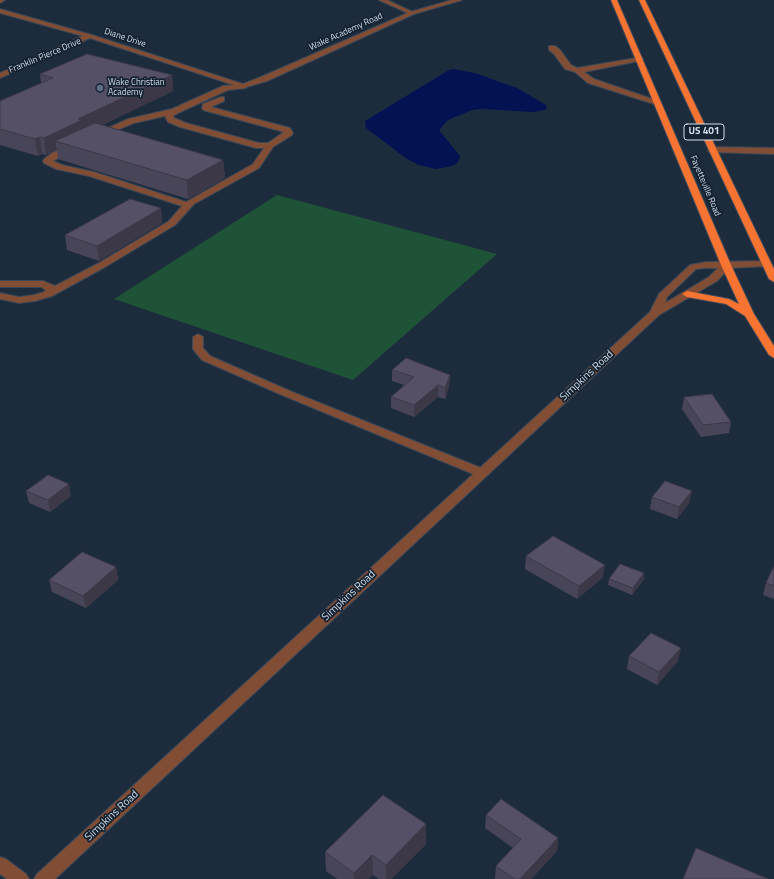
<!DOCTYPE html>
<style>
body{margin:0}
canvas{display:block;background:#1d2c3d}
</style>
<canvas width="774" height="879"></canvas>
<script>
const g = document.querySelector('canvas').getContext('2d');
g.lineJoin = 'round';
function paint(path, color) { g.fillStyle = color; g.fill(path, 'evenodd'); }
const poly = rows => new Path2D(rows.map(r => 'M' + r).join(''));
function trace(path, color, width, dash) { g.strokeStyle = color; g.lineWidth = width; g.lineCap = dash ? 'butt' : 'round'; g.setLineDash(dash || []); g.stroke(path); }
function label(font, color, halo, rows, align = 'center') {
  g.font = font + ' "Titillium Web",sans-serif'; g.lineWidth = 3.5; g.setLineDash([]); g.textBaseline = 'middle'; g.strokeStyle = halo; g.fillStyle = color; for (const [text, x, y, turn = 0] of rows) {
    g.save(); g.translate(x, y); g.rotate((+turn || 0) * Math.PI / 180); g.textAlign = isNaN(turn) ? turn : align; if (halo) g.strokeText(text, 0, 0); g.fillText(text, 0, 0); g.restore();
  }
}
const green = poly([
 [277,195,497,254,353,380,114,299]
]);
const water = poly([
 [453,69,475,73,517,88,546,105,547,108,545,110,533,112,481,109,472,110,448,120,439,130,460,156,459,160,456,164,452,166,436,169,419,165,407,159,366,128,365,121,449,70]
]);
const lane = poly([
 [0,0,5,0,0,3,0,0],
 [379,0,387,0,415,13,410,14,379,0],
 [549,46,555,46,560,50,571,65,577,68,642,57,643,59,639,61,584,72,594,79,661,102,660,104,654,104,588,83,575,72,565,69,554,54,549,50,549,46],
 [243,84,246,84,246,88,228,90,178,113,173,116,174,118,186,123,259,143,268,143,284,132,203,110,202,108,203,104,221,97,224,97,224,101,211,107,290,128,293,133,292,135,273,147,259,168,194,204,175,225,105,267,52,296,35,301,19,303,0,299,0,293,19,297,34,295,44,292,46,290,41,287,0,287,0,281,43,281,55,286,99,263,169,221,182,206,89,176,56,169,44,163,43,161,44,159,52,153,69,145,75,145,76,147,75,149,53,161,62,165,94,172,186,202,253,164,264,148,256,148,180,127,168,122,165,116,134,123,102,136,96,136,95,134,128,119,172,109,223,86,243,84],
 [712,147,774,148,774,154,709,152,708,150,712,147],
 [198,334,203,337,203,348,210,356,290,391,486,470,488,473,486,476,482,477,478,476,282,395,202,360,193,349,193,337,198,334]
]);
const street = poly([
 [452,0,462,0,414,14,267,81,243,88,90,38,0,78,0,73,83,36,0,13,0,9,92,35,243,84,261,77,410,12,452,0],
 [766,261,769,262,771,264,769,266,729,268,717,281,659,315,55,879,34,879,37,874,650,312,659,294,690,265,706,262,766,261],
 [706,268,718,268,709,277,665,303,667,297,696,269,706,268],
 [0,857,6,859,26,874,29,879,7,879,0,874,0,857]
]);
const highway = poly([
 [611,0,617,0,731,265,754,314,774,346,774,358,769,355,745,316,726,304,687,297,682,294,687,291,729,299,739,304,721,265,611,0],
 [639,0,645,0,774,269,774,282,769,279,639,0]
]);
const wall = poly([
 [40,74,172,75,173,91,102,125,223,160,225,178,188,199,58,159,57,150,46,155,42,154,38,156,0,145,0,101,41,83],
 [161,208,162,223,99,261,67,250,65,235],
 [392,370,450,375,449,386,445,399,438,397,414,417,391,408,391,397,404,385,392,381],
 [684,397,731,422,729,433,701,437,682,409],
 [26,491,71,496,50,512,29,503],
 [652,497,689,503,677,519,650,509],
 [526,556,603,577,577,599,525,569],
 [774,566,774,599,763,595,766,583],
 [116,567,118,580,86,608,52,592,49,580],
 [609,579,644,579,632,595,608,585],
 [629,656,678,661,657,685,627,669],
 [486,815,558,838,557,851,531,879,495,879,496,866,513,848,485,828],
 [426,844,391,879,379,879,373,875,368,879,337,879,326,871,325,852]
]);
const shadedWall = poly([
 [172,75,173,91,84,134,55,141,57,150,46,155,44,138,78,119],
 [40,137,42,154,38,156,35,139],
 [223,160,225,178,188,199,187,180],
 [161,208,162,223,99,261,97,246],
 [450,375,449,386,445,399,445,388],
 [438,385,438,397,414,417,414,405],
 [69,484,71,496,50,512,48,500],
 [692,491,689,503,677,519,679,507],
 [605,565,603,577,577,599,579,586],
 [116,567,118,580,86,608,83,596],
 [644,573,644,579,632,595,633,588],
 [681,648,678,661,657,685,659,672],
 [426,824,426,844,391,879,386,879,386,865],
 [558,838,557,851,531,879,520,879],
 [372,855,373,875,368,879,354,879,354,873]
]);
const building = poly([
 [87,54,172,75,78,119,82,120,44,138,40,137,35,139,0,129,0,101,53,78,40,74,87,54],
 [95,123,223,160,187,180,55,141,95,123],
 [130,199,161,208,97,246,65,235,130,199],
 [406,358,450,375,445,388,438,385,414,405,391,397,414,377,392,370,406,358],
 [712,394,731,422,703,425,684,397,712,394],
 [48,475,69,484,48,500,26,491,48,475],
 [665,481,692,491,679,507,652,497,665,481],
 [553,536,605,565,579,586,526,556,553,536],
 [82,552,116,567,83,596,49,580,82,552],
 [620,564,644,573,633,588,609,579,620,564],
 [774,566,774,586,766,583,774,566],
 [651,633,681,648,659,672,629,656,651,633],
 [383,795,426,824,386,865,372,855,354,873,325,852,383,795],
 [501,799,558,838,520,879,515,879,496,866,521,839,486,815,501,799],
 [696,848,768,879,683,879,696,848]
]);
const markers = [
 [100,88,4,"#5c6f8a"]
];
const farStreetnames = [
 ["Wake Academy Road",346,32,-24],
 ["Diane Drive",125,38,18],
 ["Franklin Pierce Drive",45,56,-23],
 ["Fayetteville Road",705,186,67]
];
const farPoinames = [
 ["Wake Christian",108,83],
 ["Academy",108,93]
];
const shields = [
 [704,132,40]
];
const shieldNames = [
 ["US 401",704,132]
];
const streetNames = [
 ["Simpkins Road",587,376,-43],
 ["Simpkins Road",349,596,-43],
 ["Simpkins Road",112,816,-43]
];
paint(green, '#1e5337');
paint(water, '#021252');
trace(lane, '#3a4858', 2);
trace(street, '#3a4858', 2);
trace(highway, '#3a4858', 2);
paint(lane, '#814d35');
paint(street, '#814d35');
paint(highway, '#f67331');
paint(wall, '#494558');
paint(shadedWall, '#3c3847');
paint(building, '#555066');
trace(building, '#3c3847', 1);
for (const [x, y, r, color] of markers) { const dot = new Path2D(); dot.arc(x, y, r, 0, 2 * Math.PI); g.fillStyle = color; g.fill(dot); trace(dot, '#142232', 1.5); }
label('9px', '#d3dde8', '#142232', farStreetnames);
label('9px', '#d3dde8', '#142232', farPoinames, 'left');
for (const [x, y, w] of shields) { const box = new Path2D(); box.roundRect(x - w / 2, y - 8, w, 16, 3); g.fillStyle = '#142232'; g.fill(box); trace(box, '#d3dde8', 1); }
label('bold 10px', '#d3dde8', null, shieldNames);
label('11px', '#d3dde8', '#142232', streetNames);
</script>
